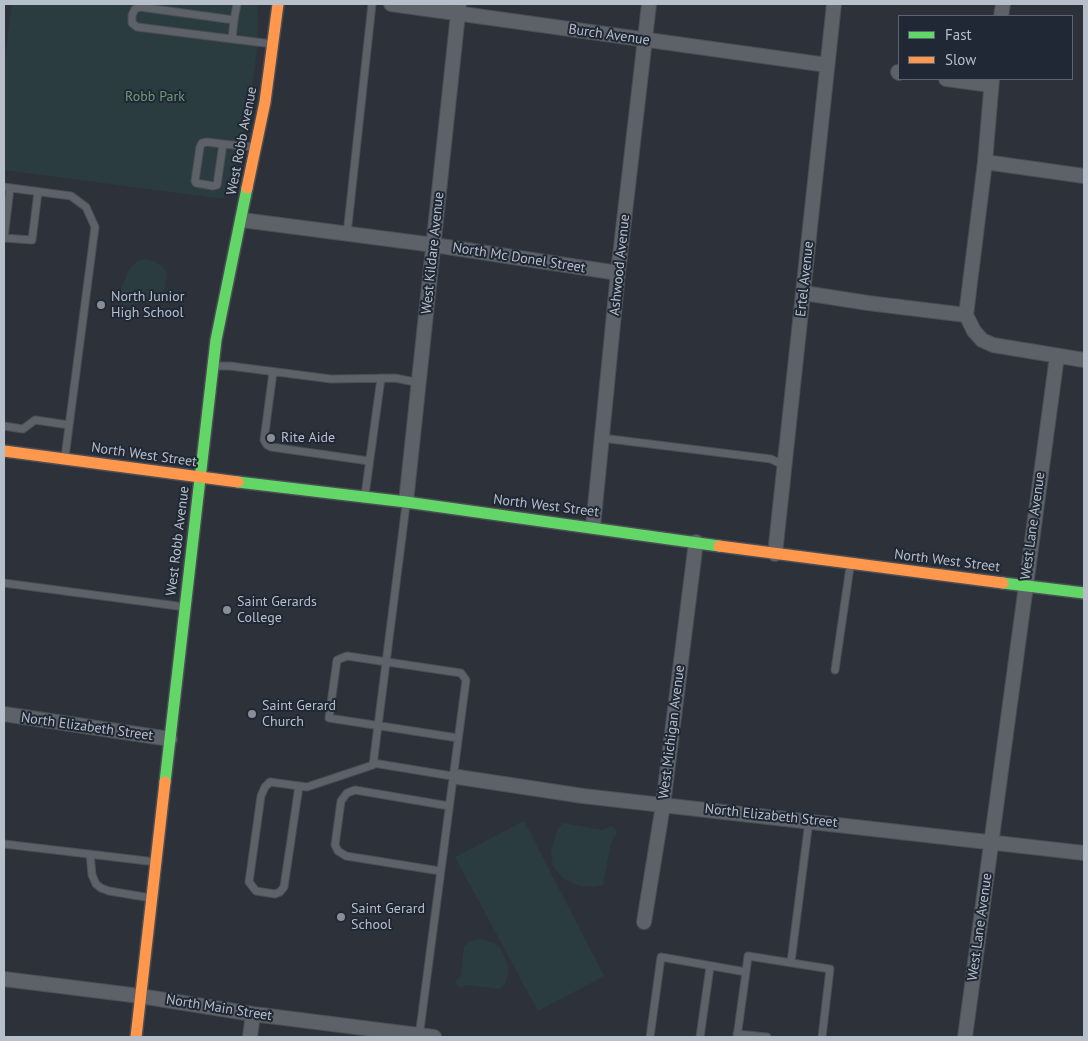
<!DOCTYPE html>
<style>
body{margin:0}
#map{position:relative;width:1088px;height:1041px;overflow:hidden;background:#2d323a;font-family:"PT Sans",sans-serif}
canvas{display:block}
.frame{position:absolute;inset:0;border:5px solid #b7bfca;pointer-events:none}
.legend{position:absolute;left:898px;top:15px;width:175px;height:65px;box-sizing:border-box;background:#202835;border:1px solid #5c6471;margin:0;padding:6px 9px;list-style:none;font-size:15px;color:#b7bfca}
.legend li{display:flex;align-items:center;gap:10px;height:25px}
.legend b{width:25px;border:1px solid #5c6471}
</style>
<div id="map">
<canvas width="1088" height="1041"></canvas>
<div class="frame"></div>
<ul class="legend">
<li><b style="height:6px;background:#63d668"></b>Fast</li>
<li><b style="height:6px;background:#ff974d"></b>Slow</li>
</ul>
</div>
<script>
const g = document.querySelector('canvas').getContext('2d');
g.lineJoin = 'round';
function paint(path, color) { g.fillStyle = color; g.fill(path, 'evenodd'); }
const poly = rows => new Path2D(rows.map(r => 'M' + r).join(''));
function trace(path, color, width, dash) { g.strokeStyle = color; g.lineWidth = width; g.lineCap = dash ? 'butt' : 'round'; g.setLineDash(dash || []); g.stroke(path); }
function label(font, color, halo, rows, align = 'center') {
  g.font = font + ' "PT Sans",sans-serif'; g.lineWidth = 4; g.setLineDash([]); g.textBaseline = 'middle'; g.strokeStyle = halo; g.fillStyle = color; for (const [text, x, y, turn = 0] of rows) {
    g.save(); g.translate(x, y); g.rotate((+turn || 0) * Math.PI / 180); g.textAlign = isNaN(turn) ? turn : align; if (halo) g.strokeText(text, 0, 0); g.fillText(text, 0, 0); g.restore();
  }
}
const green = poly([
 [12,4,258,4,257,50,252,85,239,156,229,194,222,198,217,198,4,170,4,68],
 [144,259,154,261,163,267,167,274,165,287,162,296,154,301,124,306,117,298,129,270,136,262],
 [524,821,604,976,538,1011,455,857],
 [563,823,602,830,613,826,616,830,616,835,611,842,603,885,595,887,580,886,563,878,553,866,551,851,558,828],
 [481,939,494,943,500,947,506,961,509,971,505,984,500,989,468,985,460,988,456,984,457,979,461,976,464,946,471,941]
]);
const lane = poly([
 [234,20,237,4],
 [232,39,234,20,140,7,135,9,132,15,132,23,137,27,232,39,273,44],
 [223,144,217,185,213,186,196,183,195,181,200,147,202,143,207,142,223,144,254,147],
 [4,187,71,196,86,207,95,227,65,457],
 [347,234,372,4],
 [4,238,32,240,38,192],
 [4,238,10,188],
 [213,366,230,366,331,379,395,378,420,383],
 [273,372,264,440,267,445,271,447,369,461],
 [4,426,23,429,35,420,69,425],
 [602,438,771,459,785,466],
 [365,495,381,378],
 [4,583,185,607],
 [835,670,850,567],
 [373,763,458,777],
 [299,786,284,887,280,892,275,894,256,891,249,882,261,796,265,787,270,782,307,787,373,765,406,505],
 [4,844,156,862],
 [90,854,92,875,96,884,101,888,109,891,151,898],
 [440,871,346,856,338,851,335,845,341,801,347,793,355,790,449,806],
 [791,962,809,821],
 [746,972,748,956,830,969,822,1037],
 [737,1034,767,1037],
 [419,1037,466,680,461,673,347,656,337,660,329,718,458,738],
 [650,1037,661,957,746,972,737,1037],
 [700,1037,710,967]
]);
const street = poly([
 [391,4,827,65],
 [1001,16,1003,4],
 [898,72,899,73],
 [946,79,991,85],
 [992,79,985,162,966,315,974,331,982,340,993,345,1084,360],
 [985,162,1084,176],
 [242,220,434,245,618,273],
 [804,293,868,303,966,315],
 [406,502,459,4],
 [593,527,618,273,649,4],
 [775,554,834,4],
 [4,714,170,739],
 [458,777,583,796,1084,853],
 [644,922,663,805,696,542],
 [4,979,140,996,253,1014,434,1037],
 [250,1037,253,1014],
 [965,1037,1057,356]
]);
const fast = poly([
 [238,482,406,502,719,546],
 [1003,583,1084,593],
 [165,782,216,340,247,188]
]);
const slow = poly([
 [247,188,265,102,278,4],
 [4,451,238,482],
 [719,546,1003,583],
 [136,1037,165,782]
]);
const markers = [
 [101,305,5,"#878e98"],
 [271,438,5,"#878e98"],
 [227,610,5,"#878e98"],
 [252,714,5,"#878e98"],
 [341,917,5,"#878e98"]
];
const streetNames = [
 ["Burch Avenue",609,35,8],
 ["West Robb Avenue",242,141,-79],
 ["West Kildare Avenue",433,253,-84],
 ["North Mc Donel Street",519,258,9],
 ["Ashwood Avenue",620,265,-84],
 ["Ertel Avenue",805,279,-84],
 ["North West Street",144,455,8],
 ["North West Street",546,506,7],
 ["West Lane Avenue",1033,526,-82],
 ["West Robb Avenue",178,541,-83],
 ["North West Street",947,561,7],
 ["North Elizabeth Street",87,727,8],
 ["West Michigan Avenue",672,732,-83],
 ["North Elizabeth Street",771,816,6],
 ["West Lane Avenue",980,927,-82],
 ["North Main Street",219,1008,9]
];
const parkNames = [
 ["Robb Park",155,97]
];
const poiNames = [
 ["North Junior",111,297],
 ["High School",111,313],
 ["Rite Aide",281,438],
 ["Saint Gerards",237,602],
 ["College",237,618],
 ["Saint Gerard",262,706],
 ["Church",262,722],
 ["Saint Gerard",351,909],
 ["School",351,925]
];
paint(green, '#2a3c40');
trace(lane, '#4b4e54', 9);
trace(street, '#4b4e54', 16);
trace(fast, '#4b4e54', 14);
trace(slow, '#4b4e54', 14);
trace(lane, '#5d6168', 7);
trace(street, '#5d6168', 14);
trace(fast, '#63d668', 11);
trace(slow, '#ff974d', 11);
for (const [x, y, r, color] of markers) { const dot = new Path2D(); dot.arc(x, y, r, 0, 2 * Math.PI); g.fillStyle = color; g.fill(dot); trace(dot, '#202835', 2); }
label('14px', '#b7bfca', '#202835', streetNames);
label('14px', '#709a7a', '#202835', parkNames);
label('14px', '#b7bfca', '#202835', poiNames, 'left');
</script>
